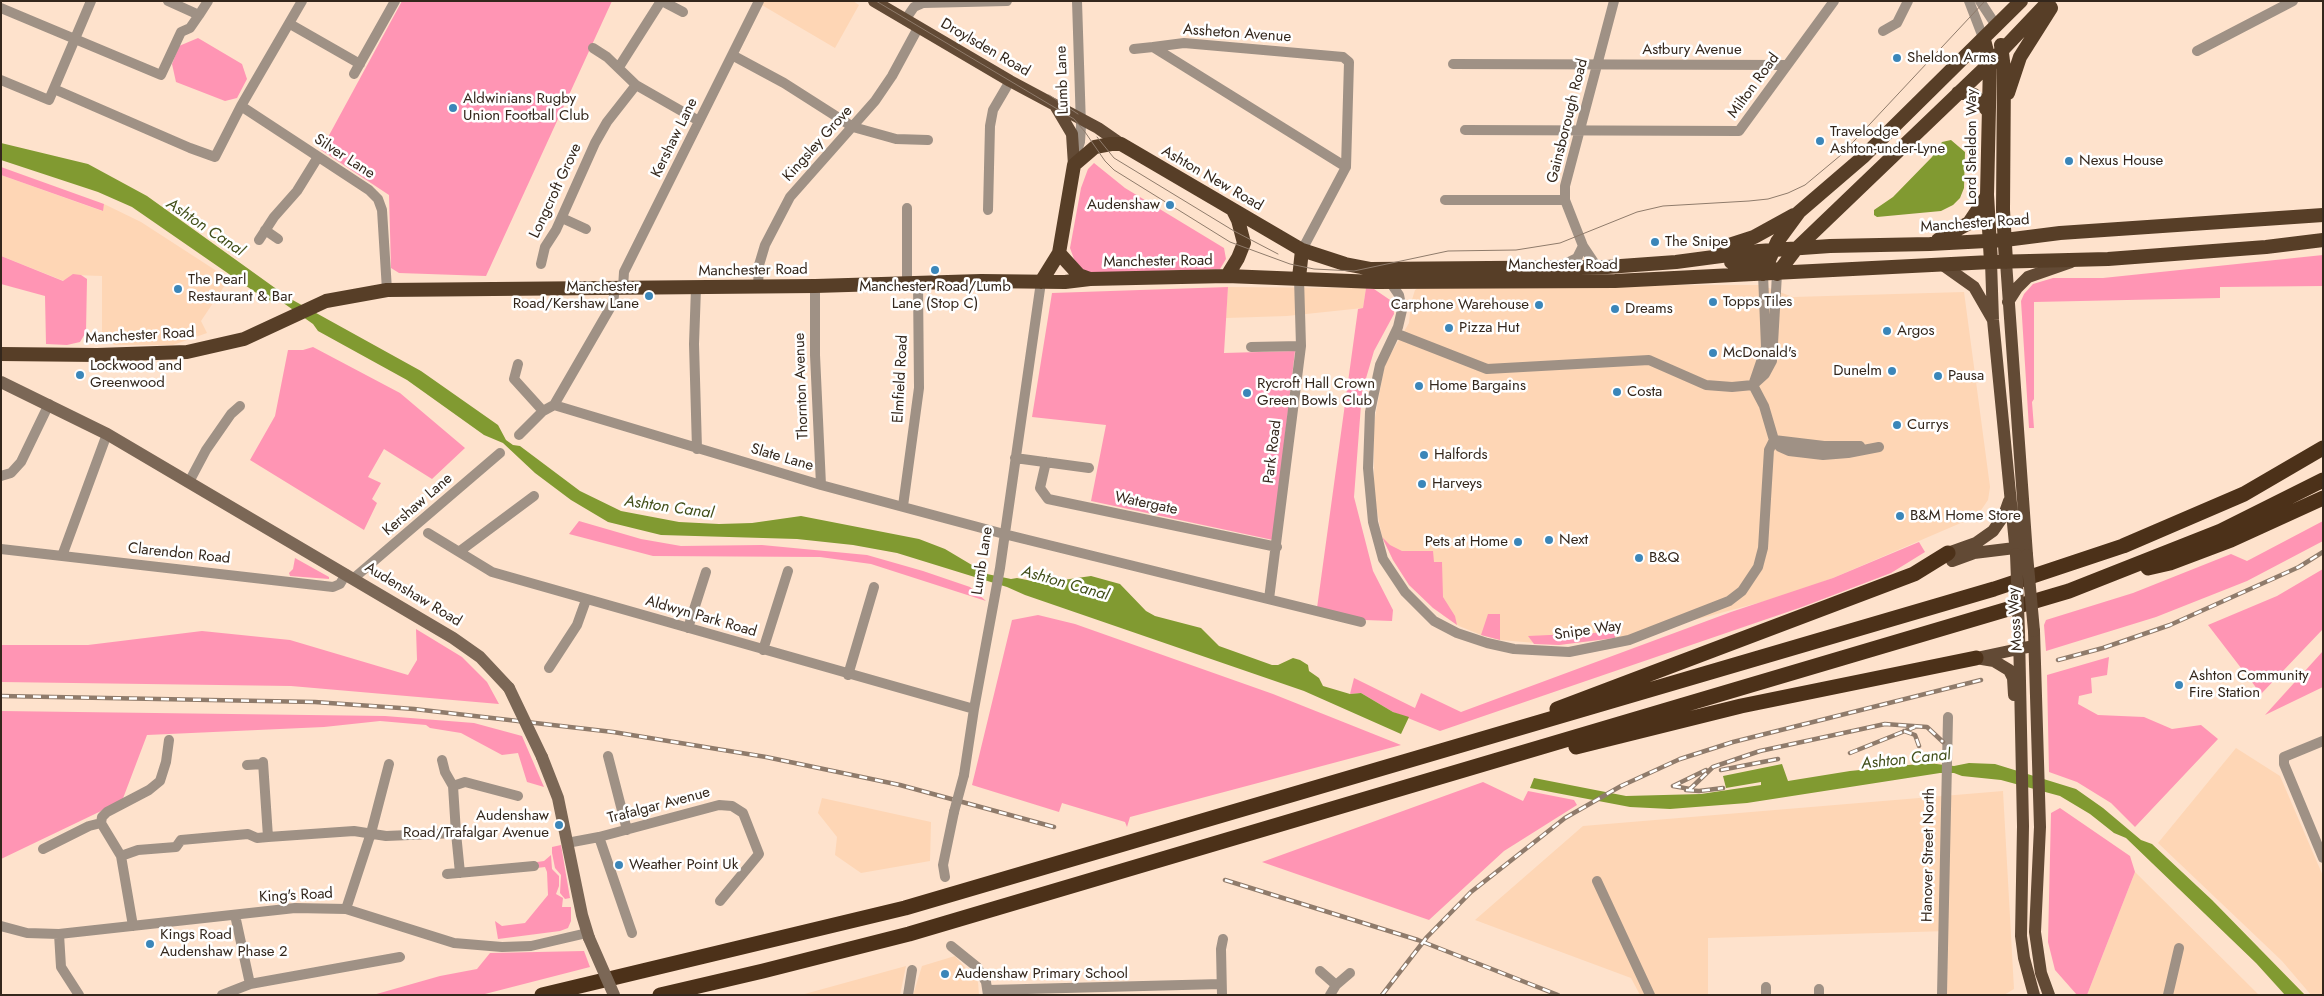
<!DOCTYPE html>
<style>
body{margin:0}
#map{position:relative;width:2324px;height:996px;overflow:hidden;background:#fee2cc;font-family:Jost,sans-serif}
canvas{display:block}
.frame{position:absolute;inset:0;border:2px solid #34271c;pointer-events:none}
</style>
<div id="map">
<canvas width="2324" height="996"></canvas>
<div class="frame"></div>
</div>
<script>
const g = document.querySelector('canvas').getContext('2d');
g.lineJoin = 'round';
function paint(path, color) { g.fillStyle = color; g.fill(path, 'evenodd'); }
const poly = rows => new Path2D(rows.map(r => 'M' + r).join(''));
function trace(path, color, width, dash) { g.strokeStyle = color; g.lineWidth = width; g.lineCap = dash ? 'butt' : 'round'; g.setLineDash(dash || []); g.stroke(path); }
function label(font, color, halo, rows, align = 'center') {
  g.font = font + ' Jost,sans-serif'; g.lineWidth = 5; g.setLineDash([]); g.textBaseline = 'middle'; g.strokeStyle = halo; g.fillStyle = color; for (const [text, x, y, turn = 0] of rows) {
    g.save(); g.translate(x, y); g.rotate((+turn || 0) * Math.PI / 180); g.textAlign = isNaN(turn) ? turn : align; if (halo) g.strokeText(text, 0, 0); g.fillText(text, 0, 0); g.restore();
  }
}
const built = poly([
 [755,1,853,1,859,5,835,48],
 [1,175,102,211,104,204,141,222,229,279,201,321,207,333,173,345,115,345,108,342,102,336,102,276,74,275,64,281,1,256],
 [1423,285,1761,285,1793,297,1964,292,1990,487,1988,500,1977,516,1833,578,1784,596,1642,634,1559,645,1500,640,1481,635,1459,626,1444,616,1409,585,1393,560,1382,537,1374,495,1374,423,1385,363,1409,323,1411,303,1415,290],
 [1228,287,1366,288,1363,308,1287,316,1226,318],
 [2236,748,2280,776,2323,876,2323,995,2311,995,2282,961,2158,843],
 [2003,791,2014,989,2004,995,1947,995,1948,931,1708,938,1708,995,1640,995,1631,978,1475,920,1583,826],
 [822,798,931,822,930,861,861,873,835,855,837,837,818,813],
 [2135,872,2259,995,2087,995],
 [955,956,978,982,979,995,913,995,922,966],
 [906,966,900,995,801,995]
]);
const green = poly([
 [402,1,612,1,486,276,399,273,391,268,389,195,321,150],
 [198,38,242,64,247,79,237,98,225,101,176,82,172,64,179,46],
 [1094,163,1125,188,1224,248,1226,259,1220,269,1093,273,1083,270,1074,259,1070,248,1081,188,1088,169],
 [1,167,104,204,103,211,1,175],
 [2323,255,2323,286,2220,287,2220,298,2034,302,2034,399,2032,402,2034,428,2029,428,2021,301,2024,294,2033,284,2053,278,2103,278],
 [1,256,63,281,73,274,81,275,87,279,86,332,80,342,67,345,46,344,45,296,1,284],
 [1228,287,1224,353,1295,351,1273,540,1091,501,1106,425,1032,417,1052,293],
 [1366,288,1374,289,1393,302,1394,314,1374,351,1362,392,1354,497,1373,571,1393,610,1392,621,1365,620,1317,608,1358,309,1363,308],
 [313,347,400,393,465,448,432,479,384,449,368,477,381,483,372,499,377,503,364,530,250,460,275,416,288,350,303,350],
 [579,521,641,539,681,546,762,545,867,555,923,571,970,587,986,601,871,564,820,557,653,556,569,534],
 [2323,521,2323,541,2247,581,2156,617,2046,651,2044,625,2046,620,2133,593,2231,554,2247,561],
 [1382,537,1390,545,1402,551,1433,551,1434,562,1442,562,1443,597,1455,616,1457,625,1433,608,1409,585,1393,560],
 [1919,542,1925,552,1891,573,1802,607,1440,731,1393,712,1361,693,1350,694,1354,678,1415,708,1421,693,1461,712,1731,612,1833,578],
 [295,558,329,577,329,579,290,576,289,573,293,569],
 [2323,569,2323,629,2261,694,2208,625,2277,596],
 [1488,614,1500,614,1500,640,1481,635],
 [1038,615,1075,624,1273,694,1401,745,1130,817,1127,827,1125,822,1062,803,1059,812,972,785,1012,620],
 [416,629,462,657,487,682,499,704,291,686,1,682,1,645,88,645,202,631,290,640,408,675,417,660],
 [1615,632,1615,638,1559,645,1534,644,1528,636],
 [2323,651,2323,687,2265,715],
 [2109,657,2107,675,2091,678,2092,693,2079,696,2078,704,2098,715,2144,717,2172,729,2201,725,2218,739,2135,827,2111,803,2077,782,2049,772,2047,675],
 [1,711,385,716,474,723,522,736,544,787,527,782,518,753,502,755,461,733,430,728,426,725,380,721,324,727,147,735,122,801,1,859],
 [1483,782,1523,801,1528,791,1574,800,1577,805,1504,851,1429,920,1262,862],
 [2060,808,2130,856,2135,872,2087,995,2077,995,2055,970,2048,942,2051,813],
 [561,845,570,898,565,899,560,893,561,875,555,868,552,853,552,847],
 [551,855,552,869,559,876,559,886,556,894,563,898,562,907,571,907,571,921,568,928,560,931,498,939,495,921,502,926,525,923,548,895,547,872,545,867,537,868,537,862,544,861],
 [584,951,590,967,481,995,373,995,440,976,477,969,490,953]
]);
const water = poly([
 [1951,140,1965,152,1964,188,1960,198,1953,205,1941,211,1877,217,1874,215,1874,210,1893,197,1932,157,1942,142],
 [1,143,88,164,147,196,289,298,421,371,498,425,506,440,513,445,520,446,580,491,621,511,679,522,719,524,752,523,801,516,919,539,945,549,987,574,1011,579,1017,578,1042,583,1091,576,1120,584,1146,611,1155,616,1201,628,1219,646,1272,665,1278,665,1293,658,1300,660,1308,665,1309,671,1319,678,1323,686,1350,694,1361,693,1393,712,1409,717,1401,734,1304,691,1025,595,1007,587,897,553,853,545,797,539,661,535,608,522,571,500,535,473,503,443,484,435,407,380,318,331,313,324,282,302,268,301,132,207,98,192,1,160],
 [1928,763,1954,766,1969,763,1995,764,2076,789,2103,808,2141,840,2152,844,2212,900,2305,995,2285,995,2256,963,2126,838,2114,833,2090,814,2060,796,2001,780,1962,776,1954,773,1940,773,1747,803,1670,809,1630,807,1530,788,1534,778,1626,796,1701,794,1761,785,1761,782,1726,788,1723,776,1782,764,1788,781,1850,771]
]);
const minor = poly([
 [168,1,199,15,208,1],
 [662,1,683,12],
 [1969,1,1984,40],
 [1980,1,1997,27],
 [1,8,161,75,181,32,190,28,199,15],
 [905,20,914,7,923,3,1007,1],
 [290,24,360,64],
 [1883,31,1897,23,1908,1],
 [593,48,607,57,636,85,699,121],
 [1134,49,1153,47],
 [2197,51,2293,1],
 [732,55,784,83,853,127,896,139,928,140],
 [1453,64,1787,65],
 [619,67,661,1],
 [354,74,395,1],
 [1,80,49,100,91,1],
 [54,89,190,148,215,157,241,106,302,1],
 [241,106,369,190,378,199,382,210,387,290],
 [1465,130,1739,131,1834,1],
 [1075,157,1080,142,1081,126,1077,1],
 [1445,200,1565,200],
 [988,210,990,126,993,110,1010,81],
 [562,218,586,229],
 [265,230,278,239],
 [259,240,274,217,297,191,318,157],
 [1302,250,1346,167,1349,62,1343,57,1184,43,1153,47,1346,167],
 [541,264,545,247,556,230,595,143,607,122,636,85],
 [1561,266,1577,258,1583,246],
 [1597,267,1583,246,1565,200,1565,186,1614,1],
 [1763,274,1766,347,1753,385,1764,406,1774,440,1780,447,1789,451,1823,455,1848,453,1879,447],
 [1390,282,1399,295,1402,310,1398,327,1380,365,1370,412,1368,468,1373,522,1383,559,1405,592,1434,621,1457,633,1487,643,1514,649,1569,652,1629,640,1729,601,1742,591,1758,567,1763,548,1769,450,1774,440],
 [907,283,907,208],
 [815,286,815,355,821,485],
 [758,287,759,265,765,245,790,197,875,101,892,76,918,28],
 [623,288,624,272,759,1],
 [696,288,694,344,697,449],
 [1395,333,1487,369,1649,360,1706,385,1732,387,1753,385],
 [1251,347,1301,346],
 [518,364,514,379,543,411],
 [1754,384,1765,374,1772,361,1777,274],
 [554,405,821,485,1004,534,1361,622],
 [519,435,543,411,554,405,613,303,615,288],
 [1774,440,1824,446,1860,446],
 [1015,458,1089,468],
 [1046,462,1040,488,1048,499,1277,547],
 [1,476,11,473,21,462,49,404],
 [189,482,206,450,231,414,240,406],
 [903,506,919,388,918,283],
 [428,533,492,572,974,709],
 [1,549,333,587,340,584,346,574],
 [460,551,534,496],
 [62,556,107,434],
 [354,578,500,453],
 [1269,599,1301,346,1299,278],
 [688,628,706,572],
 [763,650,788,571],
 [549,668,577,625,586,600],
 [848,675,874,587],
 [2323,741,2284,757,2284,764,2323,858],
 [608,756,627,830],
 [442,760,445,772,453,786],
 [263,762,268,837,354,831,386,836,456,833,453,786,465,782,518,796],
 [247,765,263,764],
 [964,775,974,709,1000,568,1041,282],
 [101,823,102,817,107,812,149,790,160,781,166,762,169,740],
 [456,833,460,873],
 [599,837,632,933],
 [567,843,599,837,719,805,732,806,743,813,759,854,720,901],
 [43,849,89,826,101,823,121,856,133,926],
 [121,856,138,850,176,847,181,840,248,834,257,838,268,837],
 [447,874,534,866],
 [945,877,943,865,954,812],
 [1597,881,1650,995],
 [346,909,371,833,389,764],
 [235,915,250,984],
 [1,926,27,933,59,934,295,908,346,909,454,943,502,947,531,946,587,933],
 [59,934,61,967,79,995],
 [951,946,977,967,986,982,988,995],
 [1320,971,1336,985],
 [1766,987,1766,995],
 [988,990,1221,984],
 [222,995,250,984,400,957],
 [908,995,912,970],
 [1222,995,1221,949,1223,939],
 [1330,995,1336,985,1350,973],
 [1819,995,1819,989],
 [1942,995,1948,717],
 [2168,995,2179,948]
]);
const secondary = poly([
 [1,382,107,434,453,638,480,657,509,688],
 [542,757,558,798,582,915,589,938]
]);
const primary = poly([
 [874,1,1010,81,1098,128,1121,144],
 [1056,107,1072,134,1074,165],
 [1991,262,1993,320,2016,554],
 [2006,262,2027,555],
 [1943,265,1974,287,1993,320],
 [2008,302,2017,288,2028,277,2071,262],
 [1948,553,1976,543,1993,531,2004,515,2009,501],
 [1952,561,1974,553,2023,547],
 [2034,631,2040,827,2035,932,2041,973,2049,995],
 [2019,633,2023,826,2021,936,2024,958,2034,995],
 [1981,657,2028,647],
 [1976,658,1994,661,2009,670,2013,678,2014,695]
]);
const trunk = poly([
 [1984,40,1990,63,1987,195,1991,262],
 [2001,45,2004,69,2003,210,2006,262],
 [1958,93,1966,93,1974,95,1988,111],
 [2008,93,2020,57,2051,8],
 [1938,240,1969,223,1987,196],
 [1720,248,1754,237,1794,215],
 [1059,253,1079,275,1090,279],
 [1731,262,1751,262,1774,269],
 [1763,274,1777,242,1799,212,1863,157,2021,1],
 [1777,274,1796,249,1990,63,2049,1],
 [1227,276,1238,258,1244,243,1238,220,1233,210],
 [1299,278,1302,250],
 [1041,282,1059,253,1074,165,1095,147,1111,144,1121,144,1302,250,1345,264,1371,269,1607,267,1676,262,1759,251,1830,246,1930,244,2005,240,2060,233,2323,215],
 [1,354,97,355,187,352,244,339,326,301,387,290,815,286,981,281,1065,282,1090,279,1227,276,1376,282,1615,281,1991,262,2108,259,2266,247,2323,240]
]);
const motorway = poly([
 [2148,568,2170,563,2231,540,2323,498],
 [1557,709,1914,574,1948,553],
 [1576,747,1741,706,1976,658],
 [542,995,905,908,1994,589,2123,546,2244,494,2323,448],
 [660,995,763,971,909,934,2069,591,2221,531,2323,480]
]);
const tram = poly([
 [876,1,1074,119,1085,132,1105,161,1114,170,1230,242,1290,264,1314,269,1354,271,1448,251,1516,250,1560,243,1637,212,1663,206,1749,201,1768,199,1788,193,1805,185,1841,155,1985,1],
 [1049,95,1078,114],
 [1097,137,1114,158,1234,231,1278,254]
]);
const rail = poly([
 [2058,660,2103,648,2170,625,2299,567,2323,552],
 [1,696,315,702,414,709,613,732,766,757,900,785,1054,827],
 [1904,731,1915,735,1919,746],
 [1850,753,1915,727],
 [1721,770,1778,759],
 [1673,786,1690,789,1713,767,1760,751,1885,724,1927,727,1943,742],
 [1673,786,1706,770],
 [1686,790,1699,791,1723,788],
 [1225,880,1418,940,1558,995],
 [1382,995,1427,937,1471,892,1565,818,1621,786,1680,759,1733,742,1981,680]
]);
const minorBridge = poly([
 [954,812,964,775]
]);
const secondaryBridge = poly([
 [509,688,542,757],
 [589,938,614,995]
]);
const primaryBridge = poly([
 [2016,554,2019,633],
 [2027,555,2034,631]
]);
const markers = [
 [1897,58,5,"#3b86b9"],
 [453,108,5,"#3b86b9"],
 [1820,141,5,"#3b86b9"],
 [2069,161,5,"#3b86b9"],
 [1170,205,5,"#3b86b9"],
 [1655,242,5,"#3b86b9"],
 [935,270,5,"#3b86b9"],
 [178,289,5,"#3b86b9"],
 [649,296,5,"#3b86b9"],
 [1713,302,5,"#3b86b9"],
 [1539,305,5,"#3b86b9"],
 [1615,309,5,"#3b86b9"],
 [1449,328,5,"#3b86b9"],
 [1887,331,5,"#3b86b9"],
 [1713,353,5,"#3b86b9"],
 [1892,371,5,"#3b86b9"],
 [80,375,5,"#3b86b9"],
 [1938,376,5,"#3b86b9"],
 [1419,386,5,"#3b86b9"],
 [1617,392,5,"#3b86b9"],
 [1247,393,5,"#3b86b9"],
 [1897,425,5,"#3b86b9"],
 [1424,455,5,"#3b86b9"],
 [1422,484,5,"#3b86b9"],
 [1900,516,5,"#3b86b9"],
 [1549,540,5,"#3b86b9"],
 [1518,542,5,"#3b86b9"],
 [1639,558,5,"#3b86b9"],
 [2179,685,5,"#3b86b9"],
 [559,825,5,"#3b86b9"],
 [619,865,5,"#3b86b9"],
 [150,944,5,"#3b86b9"],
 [945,974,5,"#3b86b9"]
];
const streetNames = [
 ["Assheton Avenue",1237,34,4],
 ["Droylsden Road",985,48,30],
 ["Astbury Avenue",1692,50],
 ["Lumb Lane",1063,80,-92],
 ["Milton Road",1754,86,-54],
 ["Gainsborough Road",1568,121,-76],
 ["Kershaw Lane",675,138,-64],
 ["Kingsley Grove",818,144,-48],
 ["Lord Sheldon Way",1972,147,-90],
 ["Silver Lane",344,157,33],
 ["Ashton New Road",1212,179,30],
 ["Longcroft Grove",556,191,-65],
 ["Manchester Road",1975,224,-4],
 ["Manchester Road",1158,262,-1],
 ["Manchester Road",1563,265],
 ["Manchester Road",753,271,-1],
 ["Manchester Road",140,336,-3],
 ["Elmfield Road",901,379,-87],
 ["Thornton Avenue",802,386,-92],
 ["Park Road",1273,452,-83],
 ["Slate Lane",782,458,16],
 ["Watergate",1146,504,12],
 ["Kershaw Lane",418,505,-41],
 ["Clarendon Road",179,554,6],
 ["Lumb Lane",983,561,-81],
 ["Audenshaw Road",413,595,31],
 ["Aldwyn Park Road",701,617,16],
 ["Moss Way",2016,619,-94],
 ["Snipe Way",1588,631,-8],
 ["Trafalgar Avenue",659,806,-15],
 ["Hanover Street North",1929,855,-89],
 ["King's Road",296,896,-3]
];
const poiNames = [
 ["Sheldon Arms",1907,58],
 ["Aldwinians Rugby",463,99],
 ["Union Football Club",463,116],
 ["Travelodge",1830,132],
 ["Ashton-under-Lyne",1830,149],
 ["Nexus House",2079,161],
 ["Audenshaw",1160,205,"right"],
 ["The Snipe",1665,242],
 ["The Pearl",188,280],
 ["Restaurant & Bar",188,297],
 ["Manchester",639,287,"right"],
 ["Road/Kershaw Lane",639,304,"right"],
 ["Manchester Road/Lumb",935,287,"center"],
 ["Lane (Stop C)",935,304,"center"],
 ["Topps Tiles",1723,302],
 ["Carphone Warehouse",1529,305,"right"],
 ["Dreams",1625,309],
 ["Pizza Hut",1459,328],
 ["Argos",1897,331],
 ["McDonald's",1723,353],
 ["Lockwood and",90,366],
 ["Greenwood",90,383],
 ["Dunelm",1882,371,"right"],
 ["Pausa",1948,376],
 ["Rycroft Hall Crown",1257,384],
 ["Green Bowls Club",1257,401],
 ["Home Bargains",1429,386],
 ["Costa",1627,392],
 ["Currys",1907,425],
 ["Halfords",1434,455],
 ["Harveys",1432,484],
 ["B&M Home Store",1910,516],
 ["Next",1559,540],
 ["Pets at Home",1508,542,"right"],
 ["B&Q",1649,558],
 ["Ashton Community",2189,676],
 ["Fire Station",2189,693],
 ["Audenshaw",549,816,"right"],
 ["Road/Trafalgar Avenue",549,833,"right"],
 ["Weather Point Uk",629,865],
 ["Kings Road",160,935],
 ["Audenshaw Phase 2",160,952],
 ["Audenshaw Primary School",955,974]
];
const waterNames = [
 ["Ashton Canal",205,228,34],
 ["Ashton Canal",669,508,8],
 ["Ashton Canal",1065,584,16],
 ["Ashton Canal",1906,760,-6]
];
paint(built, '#fed6b5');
paint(green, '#ff95b4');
paint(water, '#819a31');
trace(minor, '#9f9185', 10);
trace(secondary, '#7b6756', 12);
trace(primary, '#624a35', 12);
trace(trunk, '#573e27', 14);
trace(motorway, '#4c3119', 15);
trace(tram, '#8f7b6b', 1);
trace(rail, '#8f7b6b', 4.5);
trace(rail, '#fff', 2.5, [8]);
trace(minorBridge, '#9f9185', 10);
trace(secondaryBridge, '#7b6756', 12);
trace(primaryBridge, '#624a35', 12);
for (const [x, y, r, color] of markers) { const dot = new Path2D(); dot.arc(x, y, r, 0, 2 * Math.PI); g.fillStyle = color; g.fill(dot); trace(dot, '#fff', 2); }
label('15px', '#34271c', '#fff', streetNames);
label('15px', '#34271c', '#fff', poiNames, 'left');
label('italic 16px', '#424f1a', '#fff', waterNames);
</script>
